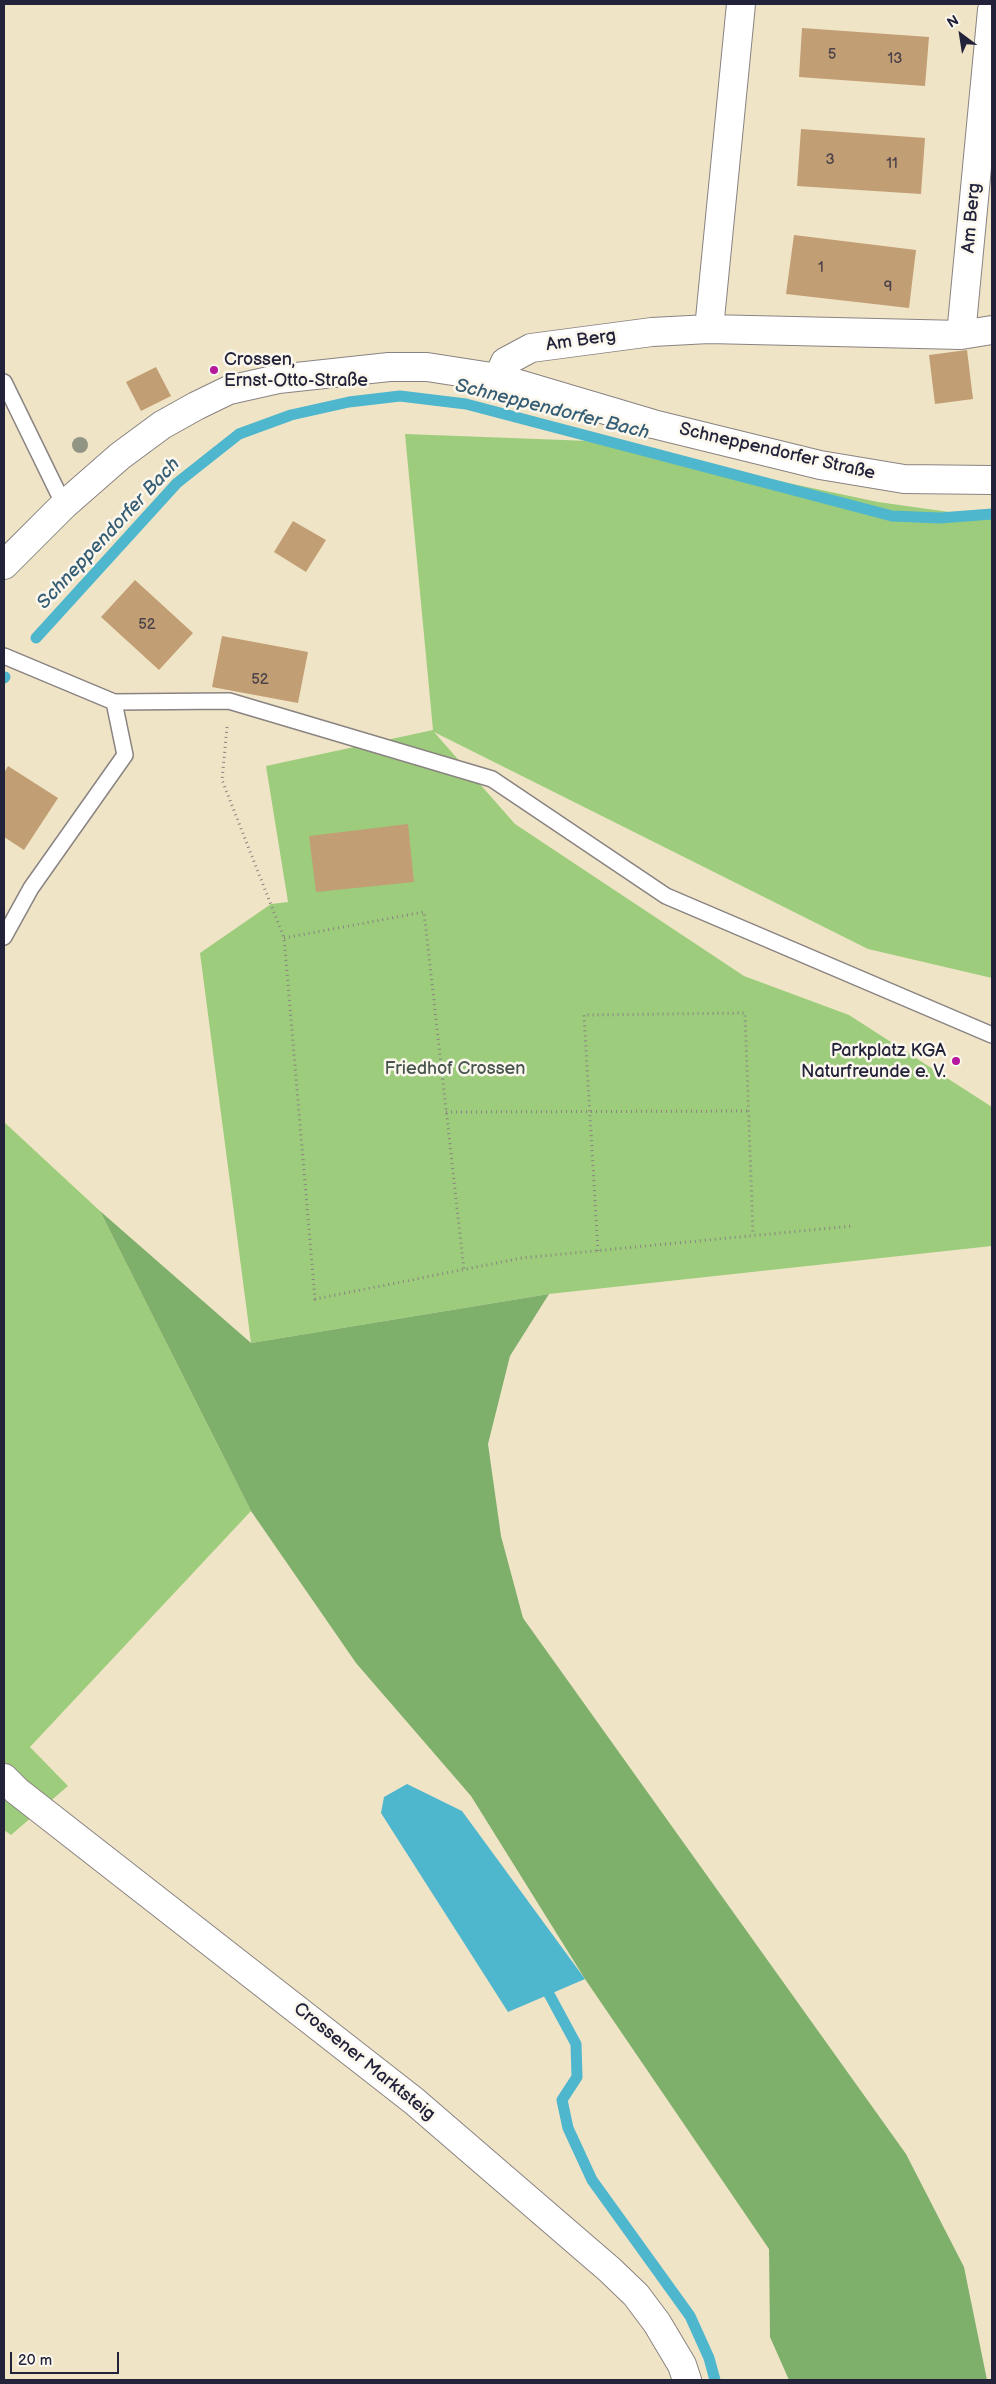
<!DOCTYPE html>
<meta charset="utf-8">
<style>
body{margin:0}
#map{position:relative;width:996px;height:2384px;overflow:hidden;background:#f0e4c7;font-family:"Balsamiq Sans",sans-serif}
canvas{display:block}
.frame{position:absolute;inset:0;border:5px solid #22223b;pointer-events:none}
.north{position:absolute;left:936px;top:10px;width:50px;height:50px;-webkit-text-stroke:4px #fbf7ec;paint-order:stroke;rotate:329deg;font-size:14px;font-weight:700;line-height:20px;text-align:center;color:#22223b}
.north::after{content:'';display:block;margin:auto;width:18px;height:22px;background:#22223b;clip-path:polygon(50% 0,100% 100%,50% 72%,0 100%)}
.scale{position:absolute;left:10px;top:2352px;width:109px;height:22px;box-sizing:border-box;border:2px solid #22223b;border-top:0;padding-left:6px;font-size:15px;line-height:18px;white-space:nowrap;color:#22223b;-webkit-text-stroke:4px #fbf7ec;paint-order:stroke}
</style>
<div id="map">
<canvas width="996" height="2384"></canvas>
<div class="frame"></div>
<div class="north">N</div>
<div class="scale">20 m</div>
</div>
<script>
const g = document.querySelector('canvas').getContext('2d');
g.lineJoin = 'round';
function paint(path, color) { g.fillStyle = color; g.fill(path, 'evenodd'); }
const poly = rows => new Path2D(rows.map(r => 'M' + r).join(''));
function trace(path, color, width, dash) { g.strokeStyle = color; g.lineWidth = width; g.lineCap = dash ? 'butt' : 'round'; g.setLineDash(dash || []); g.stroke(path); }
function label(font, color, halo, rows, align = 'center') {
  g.font = font + ' "Balsamiq Sans",sans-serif'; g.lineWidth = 5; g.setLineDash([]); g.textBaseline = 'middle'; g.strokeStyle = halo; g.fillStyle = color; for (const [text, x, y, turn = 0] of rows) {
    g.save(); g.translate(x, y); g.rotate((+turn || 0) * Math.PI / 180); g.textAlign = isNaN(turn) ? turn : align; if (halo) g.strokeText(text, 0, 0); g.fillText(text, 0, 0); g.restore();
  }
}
const green = poly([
 [405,434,590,441,878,502,992,518,992,978,868,949,434,732,515,824,744,976,849,1015,992,1107,992,1246,549,1294,251,1343,200,953,271,904,288,902,266,766,433,730],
 [4,1122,100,1211,251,1511,30,1747,68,1786,11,1835,4,1830]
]);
const forest = poly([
 [100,1211,251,1343,549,1294,510,1356,488,1444,501,1536,523,1618,906,2154,964,2267,987,2380,789,2380,770,2337,769,2249,585,1979,471,1796,356,1663,251,1511]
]);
const water = poly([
 [407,1784,462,1811,585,1979,508,2012,381,1813,384,1797]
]);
const stream = poly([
 [36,638,177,483,239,434,291,415,349,402,400,396,466,404,892,516,940,518,992,514],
 [4,678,5,677],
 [549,1994,576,2044,577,2077,562,2100,568,2128,592,2180,690,2316,709,2358,715,2380]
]);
const building = poly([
 [802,28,929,37,925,86,799,77],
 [801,129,925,138,921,194,797,186],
 [794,235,916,250,909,308,786,294],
 [967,350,973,399,935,404,929,355],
 [156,367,171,396,141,411,126,382],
 [293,521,326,540,306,572,274,552],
 [135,580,193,633,159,670,101,617],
 [222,636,308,652,298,703,212,687],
 [8,766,58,798,24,850,4,837,4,773],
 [408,824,414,882,316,892,309,836]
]);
const path = poly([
 [227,727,222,780,284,938,315,1299,522,1258,852,1226],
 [284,938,424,912,464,1270],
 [446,1112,749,1111],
 [598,1251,584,1015,745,1013,753,1235]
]);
const lane = poly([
 [4,382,64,505],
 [4,656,114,702,229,701,492,779,666,896,992,1035],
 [4,937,31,888,125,755,114,702]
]);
const street = poly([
 [709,329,741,4],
 [961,335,992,10],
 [498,378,505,362,531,348,652,332,709,329,961,335,992,330],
 [4,565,64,505,120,456,162,425,196,406,229,390,278,379,389,367,427,367,498,378,653,424,820,465,904,479,992,480],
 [4,1778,17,1791,414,2101,610,2270,636,2295,657,2323,682,2365,687,2380]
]);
const trees = [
 [80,445]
];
const markers = [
 [214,370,5,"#b5179e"],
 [956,1061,5,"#b5179e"]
];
const numberNames = [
 ["5",832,55],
 ["13",895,59],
 ["3",830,160],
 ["11",892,164],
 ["1",821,268],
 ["9",888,287],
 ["52",147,625],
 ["52",260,680]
];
const streetNames = [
 ["Am Berg",972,218,-85],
 ["Am Berg",581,341,-8],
 ["Schneppendorfer Straße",777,452,13],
 ["Crossener Marktsteig",364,2062,39]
];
const poiNames = [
 ["Crossen,",224,360],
 ["Ernst-Otto-Straße",224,381],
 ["Parkplatz KGA",946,1051,"right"],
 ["Naturfreunde e. V.",946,1072,"right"]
];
const parkNames = [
 ["Friedhof Crossen",455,1069]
];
const waterNames = [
 ["Schneppendorfer Bach",552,410,14],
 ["Schneppendorfer Bach",109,534,-47]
];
paint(green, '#9dcd7c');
paint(forest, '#7eb06c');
paint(water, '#4eb6cd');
trace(stream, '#4eb6cd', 11);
paint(building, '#c29e74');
trace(lane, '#898381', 18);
trace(street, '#898381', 30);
trace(path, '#898381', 3, [1, 4]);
trace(lane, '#fff', 15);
trace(street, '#fff', 28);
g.fillStyle = '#939584';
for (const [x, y] of trees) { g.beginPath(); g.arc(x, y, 8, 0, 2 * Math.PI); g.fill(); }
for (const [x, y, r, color] of markers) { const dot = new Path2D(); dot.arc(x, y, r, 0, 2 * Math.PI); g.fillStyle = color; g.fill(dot); trace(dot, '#fbf7ec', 2); }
label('15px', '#4a4149', null, numberNames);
label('18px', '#22223b', '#fbf7ec', streetNames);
label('18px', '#22223b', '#fbf7ec', poiNames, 'left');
label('18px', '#47554e', '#fbf7ec', parkNames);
label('italic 19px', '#345d75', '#fbf7ec', waterNames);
</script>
